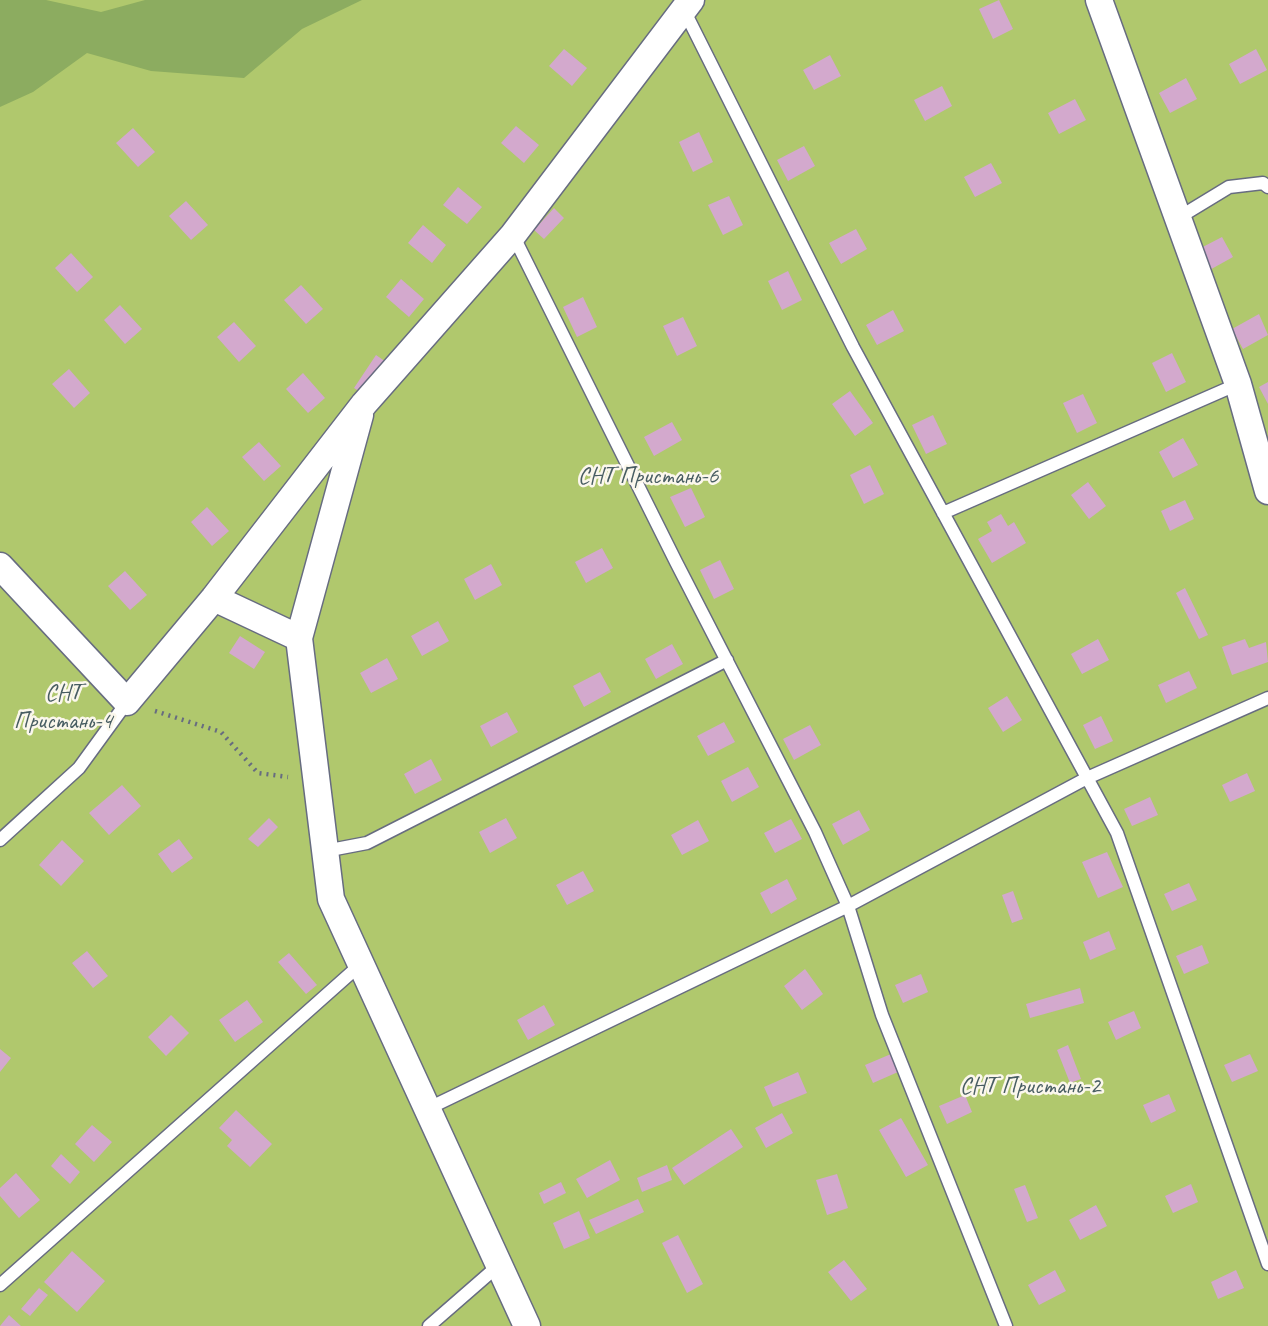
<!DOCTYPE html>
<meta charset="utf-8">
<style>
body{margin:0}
canvas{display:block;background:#f5dcc0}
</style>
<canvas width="1268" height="1326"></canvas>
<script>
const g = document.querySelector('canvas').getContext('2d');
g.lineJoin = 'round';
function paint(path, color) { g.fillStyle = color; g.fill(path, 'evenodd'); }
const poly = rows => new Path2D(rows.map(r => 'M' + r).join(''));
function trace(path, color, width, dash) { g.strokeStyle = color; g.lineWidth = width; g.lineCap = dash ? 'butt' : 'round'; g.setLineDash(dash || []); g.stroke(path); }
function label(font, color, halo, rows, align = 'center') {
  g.font = font + ' Caveat,sans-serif'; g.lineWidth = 5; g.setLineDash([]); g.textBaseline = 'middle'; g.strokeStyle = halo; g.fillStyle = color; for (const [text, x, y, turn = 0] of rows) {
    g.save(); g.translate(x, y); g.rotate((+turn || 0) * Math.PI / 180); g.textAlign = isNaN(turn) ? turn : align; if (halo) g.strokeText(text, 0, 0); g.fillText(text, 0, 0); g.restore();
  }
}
const green = poly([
 [0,0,1268,0,1268,1326,0,1326]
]);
const forest = poly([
 [0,0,46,0,101,12,145,0,362,0,302,29,244,78,151,71,87,53,33,92,0,107]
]);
const building = poly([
 [999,0,1013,29,993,39,979,9],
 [564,49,587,68,572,86,549,66],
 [1256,49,1267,70,1240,84,1229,64],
 [830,55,841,76,814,90,803,70],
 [1186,78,1197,99,1170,113,1159,93],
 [942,86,952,106,925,121,914,100],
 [1075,99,1086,120,1059,134,1048,113],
 [516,126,539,145,524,163,501,143],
 [133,128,155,152,138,167,116,143],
 [699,132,713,162,693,172,679,142],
 [804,146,815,166,788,181,777,160],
 [991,163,1002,183,975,197,964,177],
 [458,187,482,207,467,224,443,205],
 [729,196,743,225,723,235,708,205],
 [186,201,208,225,191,240,169,216],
 [554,208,564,218,544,239,534,230],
 [423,225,446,245,432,263,408,243],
 [856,229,867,249,841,264,829,243],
 [1222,237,1233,257,1206,272,1195,251],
 [71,253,93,277,77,292,55,268],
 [788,271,802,300,782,310,768,281],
 [401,279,424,299,409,317,386,297],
 [301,285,323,309,306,324,284,300],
 [583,297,597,327,577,337,563,307],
 [120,305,142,329,125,344,104,320],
 [893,310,904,331,877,345,866,325],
 [1259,314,1268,335,1243,349,1232,329],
 [683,317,697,346,677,356,663,326],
 [234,322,256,346,239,362,217,337],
 [1172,353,1186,382,1166,392,1152,363],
 [376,355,386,362,365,395,354,388],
 [69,369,90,393,74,408,52,384],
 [303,373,325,398,308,413,286,389],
 [1268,382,1268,404,1259,387],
 [850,391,873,423,855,436,832,404],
 [1083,394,1097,423,1077,433,1063,403],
 [933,415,947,444,926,454,912,425],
 [672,422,682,440,654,456,644,437],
 [1183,438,1198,465,1173,478,1159,452],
 [259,442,281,466,264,481,242,457],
 [870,465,884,494,864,504,850,475],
 [1088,482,1106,506,1089,519,1071,495],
 [691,488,705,517,685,527,670,497],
 [1185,500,1194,519,1170,531,1161,511],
 [207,507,229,531,212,546,191,522],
 [1001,514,1008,526,1014,522,1026,543,992,563,978,539,992,531,987,522],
 [602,548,613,568,586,583,575,562],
 [720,560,734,589,714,599,700,570],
 [491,564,502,585,475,600,464,579],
 [125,571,147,595,130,610,108,586],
 [1185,588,1208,635,1199,639,1176,593],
 [438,621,449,641,422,656,411,636],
 [240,636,265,652,254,669,229,653],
 [1098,639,1109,660,1082,674,1071,654],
 [1245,639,1249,648,1266,642,1268,662,1232,675,1222,647],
 [672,644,683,664,656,679,645,659],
 [387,658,398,679,371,693,360,673],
 [1189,671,1197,688,1166,703,1158,685],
 [600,672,611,692,584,707,573,686],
 [1007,696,1022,720,1003,732,988,708],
 [507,712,518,732,491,747,480,726],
 [1101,716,1113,741,1095,749,1083,725],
 [724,722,735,742,708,756,697,736],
 [810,725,821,745,794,760,783,739],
 [431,759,442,780,415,794,404,774],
 [748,767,759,787,732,802,721,781],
 [1247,773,1255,791,1230,802,1222,785],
 [122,785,141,806,109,835,89,813],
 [1150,797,1158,815,1132,826,1124,809],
 [859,810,870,830,843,845,832,824],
 [269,818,278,827,258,847,248,839],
 [506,818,517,838,490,853,479,832],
 [791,819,802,839,775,853,764,833],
 [698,820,709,841,682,855,671,835],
 [179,839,193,858,172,873,158,854],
 [62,840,84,861,61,886,39,865],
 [1107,852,1123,887,1098,898,1082,862],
 [583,871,594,891,567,905,556,885],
 [787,879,797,899,771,914,760,893],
 [1189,883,1197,900,1172,911,1164,894],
 [1013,891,1023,919,1012,923,1002,895],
 [1109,931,1116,949,1090,960,1083,942],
 [1202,945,1209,963,1184,974,1176,956],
 [87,951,108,976,93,988,72,963],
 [289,953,317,985,306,994,278,962],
 [805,969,823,994,802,1010,784,986],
 [921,974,928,992,903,1003,895,985],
 [1080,988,1084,1003,1030,1018,1026,1004],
 [247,1000,263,1022,235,1042,219,1020],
 [544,1005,555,1025,528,1040,517,1020],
 [1134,1011,1141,1028,1116,1040,1108,1022],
 [171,1015,189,1033,166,1056,148,1037],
 [1068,1045,1081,1079,1070,1083,1057,1050],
 [0,1049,11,1058,0,1072],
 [891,1054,898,1072,873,1083,865,1065],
 [1250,1054,1258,1071,1232,1082,1224,1065],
 [798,1072,807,1093,773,1107,764,1087],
 [1169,1094,1176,1111,1151,1123,1143,1105],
 [965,1095,972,1112,947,1124,939,1106],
 [236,1110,272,1144,250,1167,227,1146,232,1140,219,1128],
 [782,1113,793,1133,766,1148,755,1128],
 [901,1118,928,1165,906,1177,879,1130],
 [92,1125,112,1142,94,1162,75,1144],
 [731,1129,743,1147,684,1185,672,1168],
 [61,1154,80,1172,70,1184,51,1166],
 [610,1160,620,1180,587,1198,576,1179],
 [667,1165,672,1180,642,1192,637,1178],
 [16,1173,40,1200,19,1218,0,1196,0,1188],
 [837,1174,848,1208,827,1215,816,1180],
 [561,1182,566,1193,544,1204,539,1193],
 [1191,1184,1198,1202,1173,1213,1165,1196],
 [1025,1185,1038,1218,1027,1222,1014,1189],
 [638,1199,644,1212,596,1234,589,1220],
 [1096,1205,1107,1226,1080,1240,1069,1220],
 [579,1211,590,1238,564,1249,553,1223],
 [678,1235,703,1284,687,1293,662,1243],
 [72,1251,105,1281,77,1312,44,1282],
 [844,1260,867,1289,851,1301,828,1272],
 [1055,1270,1066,1291,1039,1305,1028,1285],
 [1236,1270,1244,1288,1218,1299,1211,1282],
 [39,1288,48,1295,30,1316,21,1309],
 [9,1315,21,1326,0,1326]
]);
const path = poly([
 [155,711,221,732,258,773,288,777]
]);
const service = poly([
 [684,10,853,347,1117,833,1268,1264],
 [1178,218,1229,187,1263,183,1268,187],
 [513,235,676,562,815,832,848,906,882,1015,1006,1326],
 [943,513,1238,384],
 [0,840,79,768,127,702],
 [325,851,367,843,727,660],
 [427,1109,848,906,1087,778,1268,698],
 [0,1285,361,964],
 [429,1326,499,1265]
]);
const minor = poly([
 [1099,0,1238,384,1268,491],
 [360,415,299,638,331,899,527,1326],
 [0,566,127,702,214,598,364,404,513,235,691,0],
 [214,598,299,638]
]);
const parkNames = [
 ["СНТ Пристань-6",648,477],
 ["СНТ",63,694],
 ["Пристань-4",63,722],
 ["СНТ Пристань-2",1030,1087]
];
paint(green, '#b0c86d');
paint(forest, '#8cac60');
paint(building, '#d3a9cd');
trace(service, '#676c80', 15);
trace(minor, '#676c80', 29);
trace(path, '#676c80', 4.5, [2, 5]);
trace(service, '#fff', 12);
trace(minor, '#fff', 26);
label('24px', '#485d62', '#fbf7ec', parkNames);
</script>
